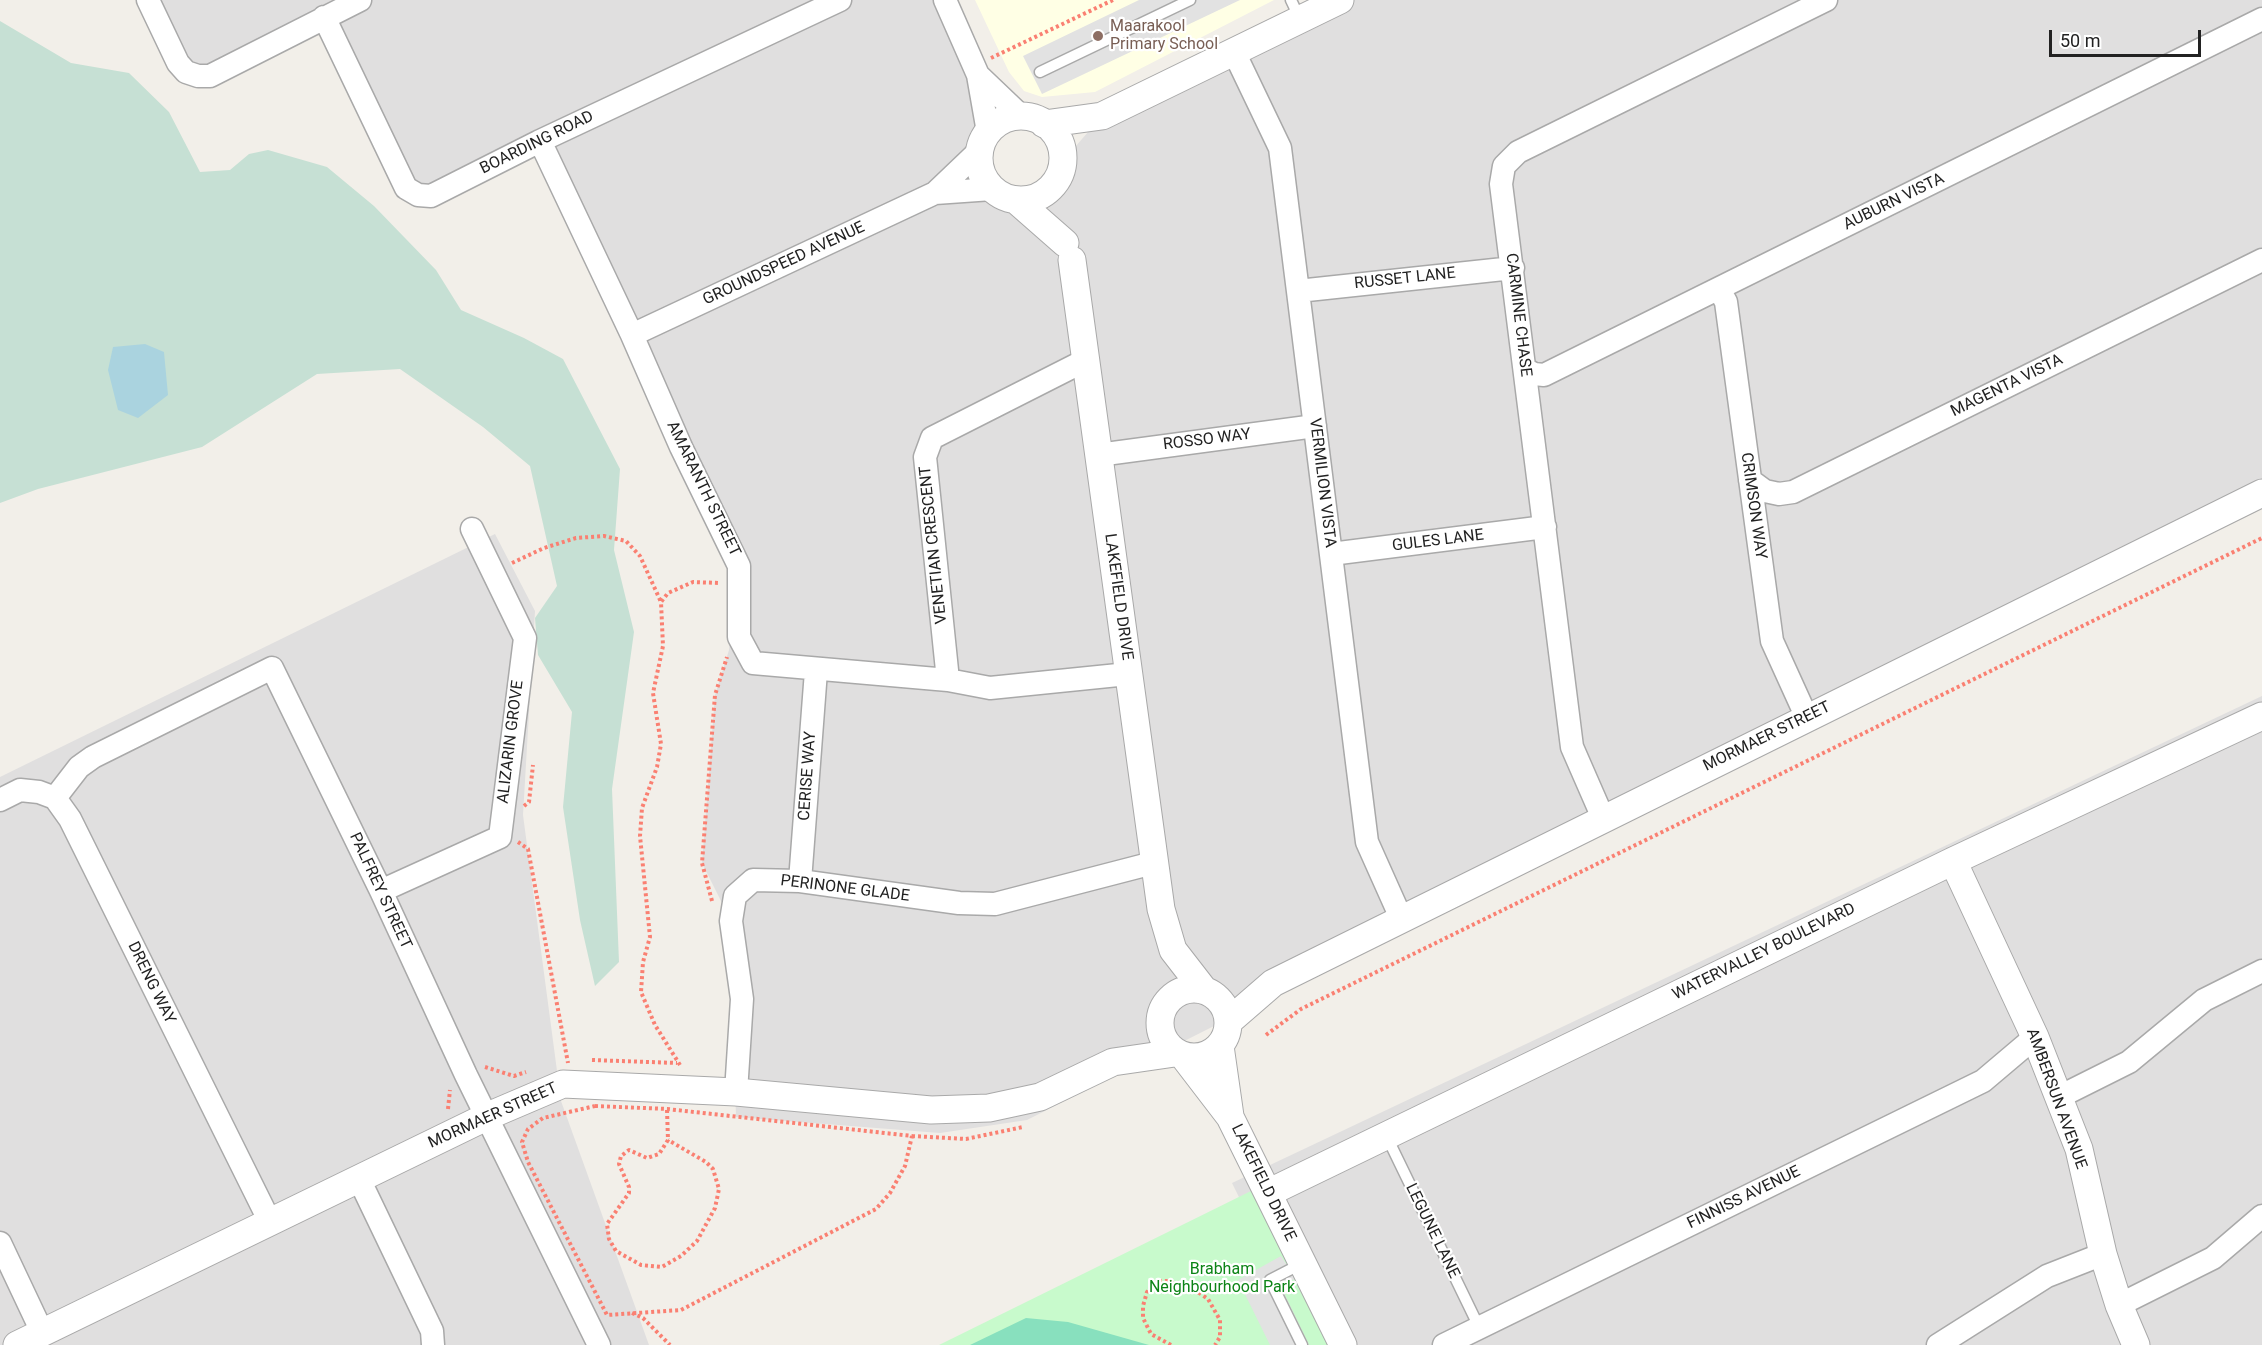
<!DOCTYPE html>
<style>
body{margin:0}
#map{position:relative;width:2262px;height:1345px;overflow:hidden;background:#f2efe9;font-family:Roboto,sans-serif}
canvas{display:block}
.scale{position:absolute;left:2049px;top:30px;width:152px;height:27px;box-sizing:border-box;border:3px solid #222;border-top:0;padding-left:8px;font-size:18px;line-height:21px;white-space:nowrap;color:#222;-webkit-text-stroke:4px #fff;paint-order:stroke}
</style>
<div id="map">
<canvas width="2262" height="1345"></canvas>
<div class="scale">50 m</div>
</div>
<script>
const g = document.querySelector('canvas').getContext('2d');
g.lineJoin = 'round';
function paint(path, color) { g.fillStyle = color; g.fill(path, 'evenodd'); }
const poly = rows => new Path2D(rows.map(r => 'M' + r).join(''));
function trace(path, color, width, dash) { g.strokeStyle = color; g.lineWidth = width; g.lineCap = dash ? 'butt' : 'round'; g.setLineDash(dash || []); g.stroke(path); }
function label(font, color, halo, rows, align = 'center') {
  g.font = font + ' Roboto,sans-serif'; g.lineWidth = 4.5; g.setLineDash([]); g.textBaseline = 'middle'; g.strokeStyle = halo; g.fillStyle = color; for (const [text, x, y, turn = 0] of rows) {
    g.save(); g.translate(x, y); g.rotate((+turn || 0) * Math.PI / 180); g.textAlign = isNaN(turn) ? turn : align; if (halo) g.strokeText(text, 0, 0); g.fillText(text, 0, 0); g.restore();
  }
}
const residential = poly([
 [148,0,945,0,988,132,979,151,981,172,992,189,1016,200,1039,196,1053,186,1062,162,1102,116,1340,0,2262,0,2262,507,1429,918,1027,1120,940,1133,736,1117,731,921,702,863,715,695,729,650,739,566,540,141,447,188,406,188,324,18,198,76],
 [495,534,535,611,523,815,561,1101,649,1345,0,1345,0,777],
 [2262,696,2262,1345,1312,1345,1232,1183]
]);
const education = poly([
 [975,0,1274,0,1095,92,1042,97,1024,91,1009,72]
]);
const wetland = poly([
 [0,21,71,63,129,73,169,112,200,172,230,170,249,154,268,150,327,167,374,206,436,270,461,310,524,338,563,359,620,469,614,550,634,632,612,789,619,962,595,986,580,920,563,807,572,712,538,655,535,618,557,586,530,466,483,427,400,369,317,374,202,447,38,489,0,503]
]);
const park = poly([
 [1253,1190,1330,1345,939,1345]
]);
const pitch = poly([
 [1026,1318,1068,1322,1149,1345,970,1345]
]);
const parking = poly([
 [1139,0,1240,0,1042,94,1023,56],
 [1281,1256,1296,1279,1285,1282,1283,1291,1309,1345,1270,1345,1238,1280]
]);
const water = poly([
 [145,344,164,352,168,395,138,418,118,410,108,370,113,347]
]);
const path = poly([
 [991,58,1113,0],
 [512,563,544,548,576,538,604,536,626,541,640,556,661,602],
 [524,806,529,802,533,765],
 [518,842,528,849,568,1063],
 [712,901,702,863,715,695,727,657],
 [1266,1035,1301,1009,2262,538],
 [592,1060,677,1063],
 [680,1065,655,1025,641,992,643,962,650,937,640,836,642,808,657,767,661,744,653,693,663,646,661,602,668,593,693,582,719,583],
 [485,1067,514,1076,526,1072],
 [595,1106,667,1109,912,1136,905,1166,890,1193,876,1209,681,1310,607,1315,528,1162,522,1142,528,1129,543,1118,595,1106],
 [448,1109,450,1090],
 [667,1110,668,1140,659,1154,647,1158,629,1150,621,1156,619,1164,629,1187,629,1193,607,1224,609,1239,616,1251,641,1265,662,1267,681,1256,697,1241,715,1208,719,1189,713,1169,706,1162,668,1140],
 [912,1136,966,1139,1023,1127],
 [632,1313,643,1318,670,1345],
 [1171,1345,1151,1334,1143,1318,1143,1306,1147,1292,1157,1281,1166,1281,1192,1288,1208,1299,1220,1320,1220,1337,1215,1345]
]);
const service = poly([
 [1291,0,1300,19],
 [1040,72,1190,0],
 [1386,1135,1479,1327],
 [1301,1264,1270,1280,1302,1345]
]);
const minor = poly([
 [148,0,178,63,186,72,198,76,210,76,360,0],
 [945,0,978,75,988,132],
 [324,17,406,188,418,195,431,196,540,141,840,0],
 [1234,52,1280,148,1367,842,1401,918],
 [978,75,1021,116],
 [540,141,632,335,681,447,739,566,739,637,753,663,948,680,990,688,1128,674],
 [935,193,992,189],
 [1719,289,1726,302,1772,641,1807,718],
 [1298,291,1513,268],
 [632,335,935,193,979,151],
 [1525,369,1534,374,1544,375,2262,19],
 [1098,455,1315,426],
 [1750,480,1765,491,1779,494,1793,492,2262,260],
 [1331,554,1545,527],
 [948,680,925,457,932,438,1084,361],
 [55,798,79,767,93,757,272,668,381,891,466,1075,599,1345],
 [0,800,20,790,39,792,55,798,70,819,270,1222],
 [1603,818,1572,747,1501,184,1504,166,1518,152,1826,0],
 [800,881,816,671],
 [381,891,500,837,525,638,472,529],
 [736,1092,742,999,731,921,735,896,753,880,800,881,959,903,995,904,1153,863],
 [2059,1097,2129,1062,2204,1000,2262,971],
 [359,1179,432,1331,433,1345],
 [0,1243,42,1332],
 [2119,1305,2213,1258,2262,1216],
 [1444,1345,1983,1081,2035,1037],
 [1938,1345,2047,1276,2103,1254]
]);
const tertiary = poly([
 '979 158a42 42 0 1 1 84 0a42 42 0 1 1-84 0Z',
 [1044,124,1102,116,1340,0],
 [1016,200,1065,243],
 [1072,260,1161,909,1173,950,1204,990],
 [1953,861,2035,1037,2079,1149,2103,1254,2119,1305,2136,1345],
 '1160 1023a34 34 0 1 1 68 0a34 34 0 1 1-68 0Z',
 [1228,1022,1273,983,2262,493],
 [1220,1046,1230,1116],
 [1184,1057,1230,1117,1343,1345],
 [1268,1193,1953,861,2262,716],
 [17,1345,488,1116,563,1084,736,1092,931,1110,989,1108,1040,1097,1113,1062,1175,1053]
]);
const markers = [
 [1098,36,6,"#8d6e63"]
];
const educationNames = [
 ["Maarakool",1110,27],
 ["Primary School",1110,45]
];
const streetNames = [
 ["BOARDING ROAD",537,143,-26],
 ["AUBURN VISTA",1894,202,-26],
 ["GROUNDSPEED AVENUE",784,264,-25],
 ["RUSSET LANE",1405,279,-6],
 ["CARMINE CHASE",1518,315,83],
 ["MAGENTA VISTA",2007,386,-26],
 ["ROSSO WAY",1207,440,-7],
 ["VERMILION VISTA",1322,483,83],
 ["AMARANTH STREET",703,489,64],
 ["CRIMSON WAY",1753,506,82],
 ["GULES LANE",1438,541,-7],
 ["VENETIAN CRESCENT",934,545,-96],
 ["LAKEFIELD DRIVE",1118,597,82],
 ["MORMAER STREET",1767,737,-26],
 ["ALIZARIN GROVE",511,742,-83],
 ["CERISE WAY",808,776,-86],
 ["PERINONE GLADE",845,889,7],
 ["PALFREY STREET",380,891,65],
 ["WATERVALLEY BOULEVARD",1764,952,-26],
 ["DRENG WAY",151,983,64],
 ["AMBERSUN AVENUE",2056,1099,70],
 ["MORMAER STREET",493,1116,-24],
 ["LAKEFIELD DRIVE",1263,1183,64],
 ["FINNISS AVENUE",1744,1198,-26],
 ["LEGUNE LANE",1432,1231,64]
];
const parkNames = [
 ["Brabham",1222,1270],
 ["Neighbourhood Park",1222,1288]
];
paint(residential, '#e0dfdf');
paint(education, '#ffffe5');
paint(wetland, '#c6e0d4');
paint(park, '#c8facc');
paint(pitch, '#88e0be');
paint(parking, '#e2e2e2');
paint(water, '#aad3df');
trace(service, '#a9a9a9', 13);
trace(minor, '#a9a9a9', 25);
trace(tertiary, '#a9a9a9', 29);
trace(path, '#fa8072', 4, [3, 3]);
trace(service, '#fff', 10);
trace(minor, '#fff', 22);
trace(tertiary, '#fff', 27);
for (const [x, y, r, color] of markers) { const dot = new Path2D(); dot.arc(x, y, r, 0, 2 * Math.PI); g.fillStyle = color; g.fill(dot); trace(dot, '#fff', 2); }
label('16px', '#785e54', '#fff', educationNames, 'left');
label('16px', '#222', '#fff', streetNames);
label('16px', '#0c8416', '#fff', parkNames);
</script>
